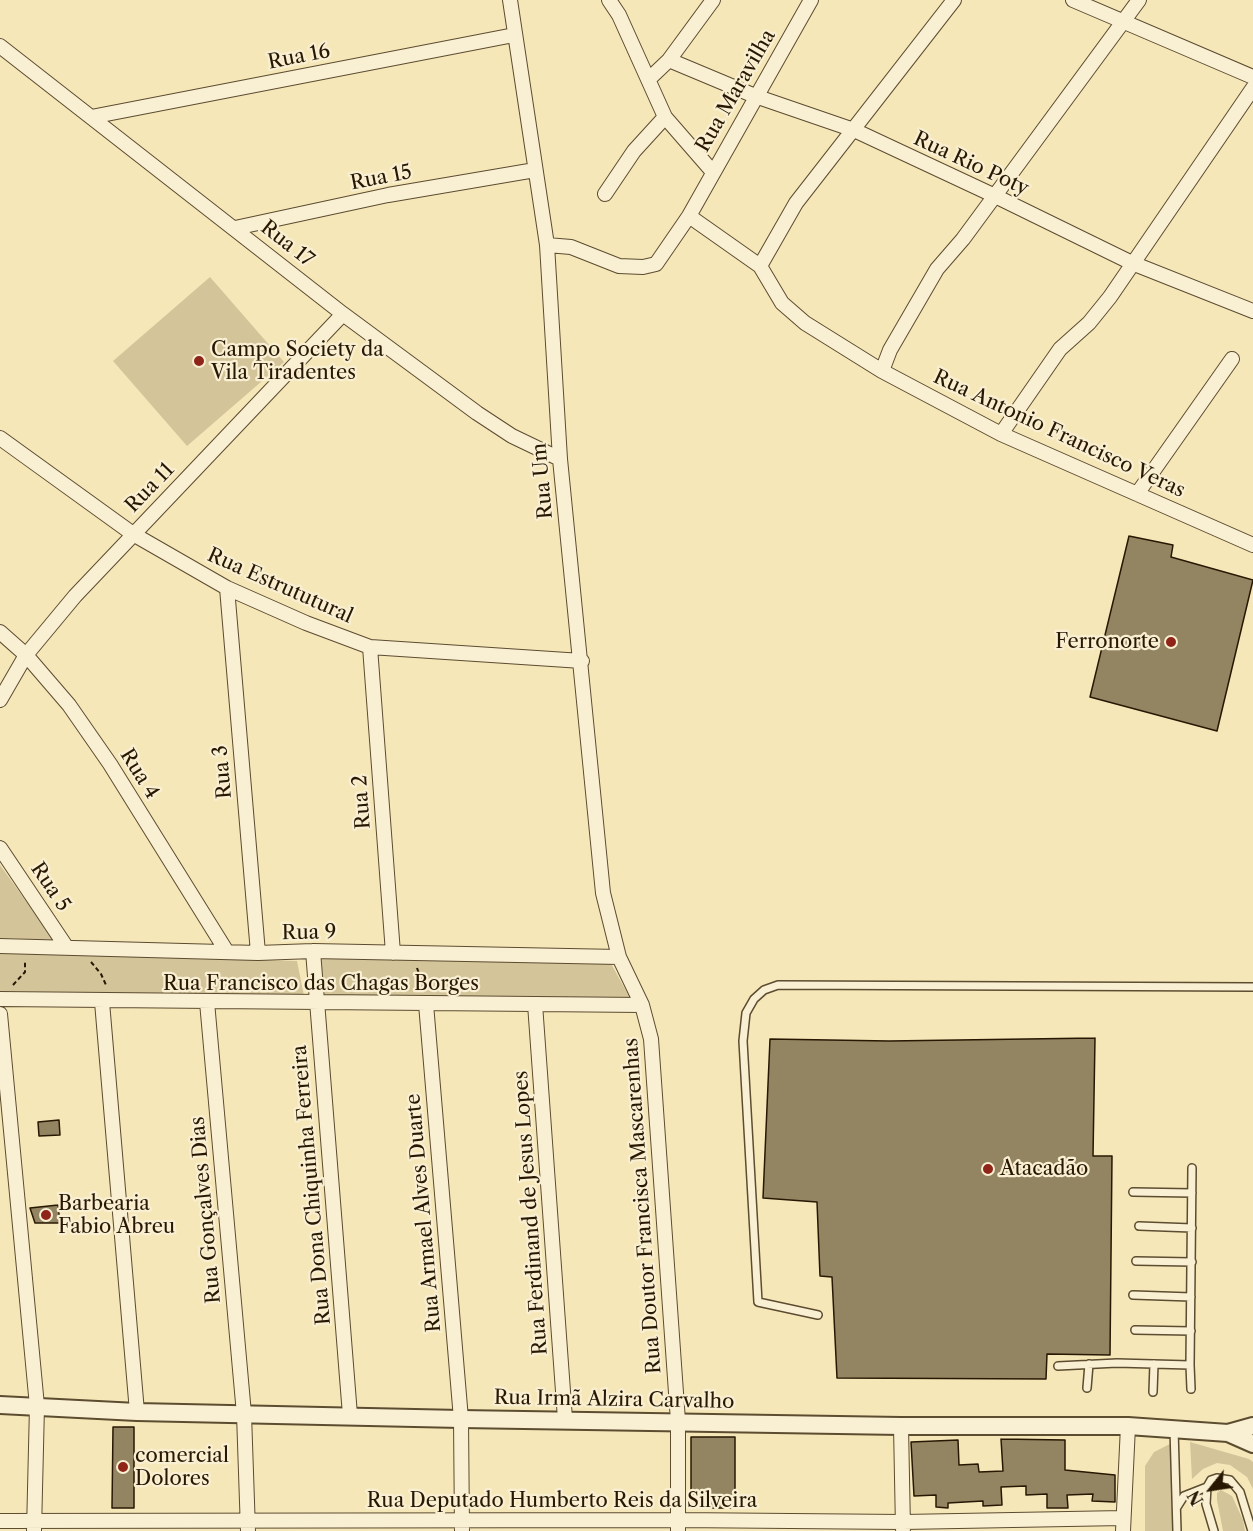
<!DOCTYPE html>
<meta charset="utf-8">
<style>
body{margin:0}
#map{position:relative;width:1253px;height:1531px;overflow:hidden;background:#f6e7b9;font-family:"Libre Caslon Text",serif}
canvas{display:block}
.north{position:absolute;left:1181px;top:1459px;width:60px;height:60px;-webkit-text-stroke:4px #f9efd2;paint-order:stroke;rotate:240deg;font-size:16px;font-weight:700;line-height:24px;text-align:center;color:#281803}
.north::after{content:'';display:block;margin:auto;width:21px;height:27px;background:#281803;clip-path:polygon(50% 0,100% 100%,50% 72%,0 100%)}
</style>
<div id="map">
<canvas width="1253" height="1531"></canvas>
<div class="north">N</div>
</div>
<script>
const g = document.querySelector('canvas').getContext('2d');
g.lineJoin = 'round';
function paint(path, color) { g.fillStyle = color; g.fill(path, 'evenodd'); }
const poly = rows => new Path2D(rows.map(r => 'M' + r).join(''));
function trace(path, color, width, dash) { g.strokeStyle = color; g.lineWidth = width; g.lineCap = dash ? 'butt' : 'round'; g.setLineDash(dash || []); g.stroke(path); }
function label(font, color, halo, rows, align = 'center') {
  g.font = font + ' "Libre Caslon Text",serif'; g.lineWidth = 4.5; g.setLineDash([]); g.textBaseline = 'middle'; g.strokeStyle = halo; g.fillStyle = color; for (const [text, x, y, turn = 0] of rows) {
    g.save(); g.translate(x, y); g.rotate((+turn || 0) * Math.PI / 180); g.textAlign = isNaN(turn) ? turn : align; if (halo) g.strokeText(text, 0, 0); g.fillText(text, 0, 0); g.restore();
  }
}
const green = poly([
 [210,277,284,362,187,446,113,361],
 [0,865,54,940,0,938],
 [0,953,297,961,304,996,0,991],
 [319,955,609,960,630,998,324,996],
 [1190,1442,1249,1459,1253,1462,1253,1489,1247,1477,1230,1465,1217,1463,1203,1469,1192,1479],
 [1172,1443,1173,1531,1145,1531,1145,1466,1154,1452],
 [1221,1490,1232,1496,1243,1520,1245,1531,1223,1531,1217,1500,1217,1493]
]);
const building = poly([
 [1129,536,1173,545,1171,557,1253,580,1217,731,1090,697,1129,536],
 [1095,1038,1093,1156,1112,1156,1110,1355,1047,1354,1046,1379,837,1378,832,1277,820,1276,817,1202,763,1198,770,1039,889,1041,1095,1038],
 [59,1120,60,1135,39,1136,38,1122,59,1120],
 [58,1205,60,1223,35,1223,30,1208,58,1205],
 [113,1427,134,1427,134,1508,112,1508,113,1427],
 [691,1437,735,1437,735,1508,699,1508,699,1500,691,1500,691,1437],
 [1001,1439,1065,1440,1065,1470,1115,1475,1115,1502,1092,1501,1093,1494,1067,1495,1068,1508,1047,1508,1047,1494,1026,1495,1026,1486,1001,1487,1002,1505,983,1506,983,1501,948,1503,948,1508,936,1507,936,1495,914,1496,911,1442,958,1440,959,1465,978,1464,979,1472,1003,1471,1001,1439]
]);
const path = poly([
 [91,962,101,974,106,985],
 [417,968,425,990],
 [13,985,25,972,25,960]
]);
const service = poly([
 [1133,1192,1192,1193],
 [1139,1226,1192,1228],
 [1136,1261,1192,1262],
 [1133,1295,1191,1297],
 [818,1315,758,1302,743,1041,746,1013,754,999,764,990,778,985,1253,987],
 [1135,1330,1191,1331],
 [1190,1365,1191,1389],
 [1058,1366,1117,1363,1190,1365,1192,1168],
 [1087,1388,1089,1364],
 [1153,1392,1154,1364],
 [1174,1429,1177,1531],
 [1177,1507,1184,1496,1207,1487],
 [1214,1531,1206,1504,1207,1487,1211,1480,1217,1478,1230,1480,1240,1492,1252,1531]
]);
const minor = poly([
 [510,0,547,245,560,459,603,893,619,957,642,1005,651,1039,678,1421,678,1531],
 [609,0,619,15,665,117,712,171],
 [1073,0,1253,77],
 [0,46,343,314,477,413,512,436,560,459],
 [669,60,755,96,854,130,993,195,1132,263,1253,311],
 [649,79,669,60,713,0],
 [91,117,514,35],
 [605,194,634,151,665,117],
 [689,216,760,266,782,303,805,323,882,371,1001,434,1253,545],
 [235,228,388,195,535,170],
 [547,245,571,247,619,266,643,267,656,264,689,216,811,0],
 [760,266,796,203,954,0],
 [882,371,890,350,937,269,963,239,1139,0],
 [1001,434,1060,349,1089,323,1110,297,1253,88],
 [0,438,133,534,227,588,306,623,370,647,582,661],
 [1137,494,1232,359],
 [227,588,258,953],
 [0,632,26,655,69,705,110,764,227,952],
 [370,647,393,953],
 [0,700,26,655,75,596,343,314],
 [0,848,67,948],
 [0,946,258,953,313,951,619,957],
 [313,951,350,1415],
 [0,999,642,1005],
 [102,1002,137,1412],
 [207,1002,244,1414,248,1531],
 [426,1004,461,1419,462,1531],
 [535,1004,565,1419],
 [0,1014,37,1406,34,1531],
 [901,1426,903,1529],
 [0,1521,678,1520,903,1522,1123,1518],
 [1123,1531,1128,1426]
]);
const tertiary = poly([
 [0,1405,137,1412,461,1419,901,1426,1128,1426,1228,1433,1253,1444],
 [1228,1433,1253,1426]
]);
const markers = [
 [199,361,6,"#8f2418"],
 [1171,642,6,"#8f2418"],
 [988,1169,6,"#8f2418"],
 [46,1215,6,"#8f2418"],
 [123,1467,6,"#8f2418"]
];
const streetNames = [
 ["Rua 16",299,57,-11],
 ["Rua Maravilha",736,91,-60],
 ["Rua Rio Poty",971,164,25],
 ["Rua 15",381,178,-11],
 ["Rua 17",287,244,38],
 ["Rua Antonio Francisco Veras",1059,434,25],
 ["Rua Um",543,481,-95],
 ["Rua 11",150,488,-46],
 ["Rua Estrututural",280,586,24],
 ["Rua 3",223,772,-95],
 ["Rua 4",139,774,58],
 ["Rua 2",362,802,-94],
 ["Rua 5",50,887,56],
 ["Rua 9",309,933,-1],
 ["Rua Francisco das Chagas Borges",321,984],
 ["Rua Dona Chiquinha Ferreira",312,1185,-95],
 ["Rua Doutor Francisca Mascarenhas",643,1206,-94],
 ["Rua Gonçalves Dias",206,1210,-95],
 ["Rua Armael Alves Duarte",424,1213,-95],
 ["Rua Ferdinand de Jesus Lopes",531,1213,-94],
 ["Rua Irmã Alzira Carvalho",614,1400,1],
 ["Rua Deputado Humberto Reis da Silveira",562,1501]
];
const poiNames = [
 ["Campo Society da",211,350],
 ["Vila Tiradentes",211,373],
 ["Ferronorte",1159,642,"right"],
 ["Atacadão",1000,1169],
 ["Barbearia",58,1204],
 ["Fabio Abreu",58,1227],
 ["comercial",135,1456],
 ["Dolores",135,1479]
];
paint(green, '#d3c49a');
paint(building, '#938462');
trace(building, '#281803', 1.5);
trace(service, '#5c4c30', 10);
trace(minor, '#5c4c30', 16);
trace(tertiary, '#5c4c30', 20);
trace(path, '#281803', 2, [4.5, 3]);
trace(service, '#f9efd2', 7);
trace(minor, '#f9efd2', 14);
trace(tertiary, '#f9efd2', 16);
for (const [x, y, r, color] of markers) { const dot = new Path2D(); dot.arc(x, y, r, 0, 2 * Math.PI); g.fillStyle = color; g.fill(dot); trace(dot, '#f9efd2', 2); }
label('20px', '#281803', '#f9efd2', streetNames);
label('20px', '#281803', '#f9efd2', poiNames, 'left');
</script>
